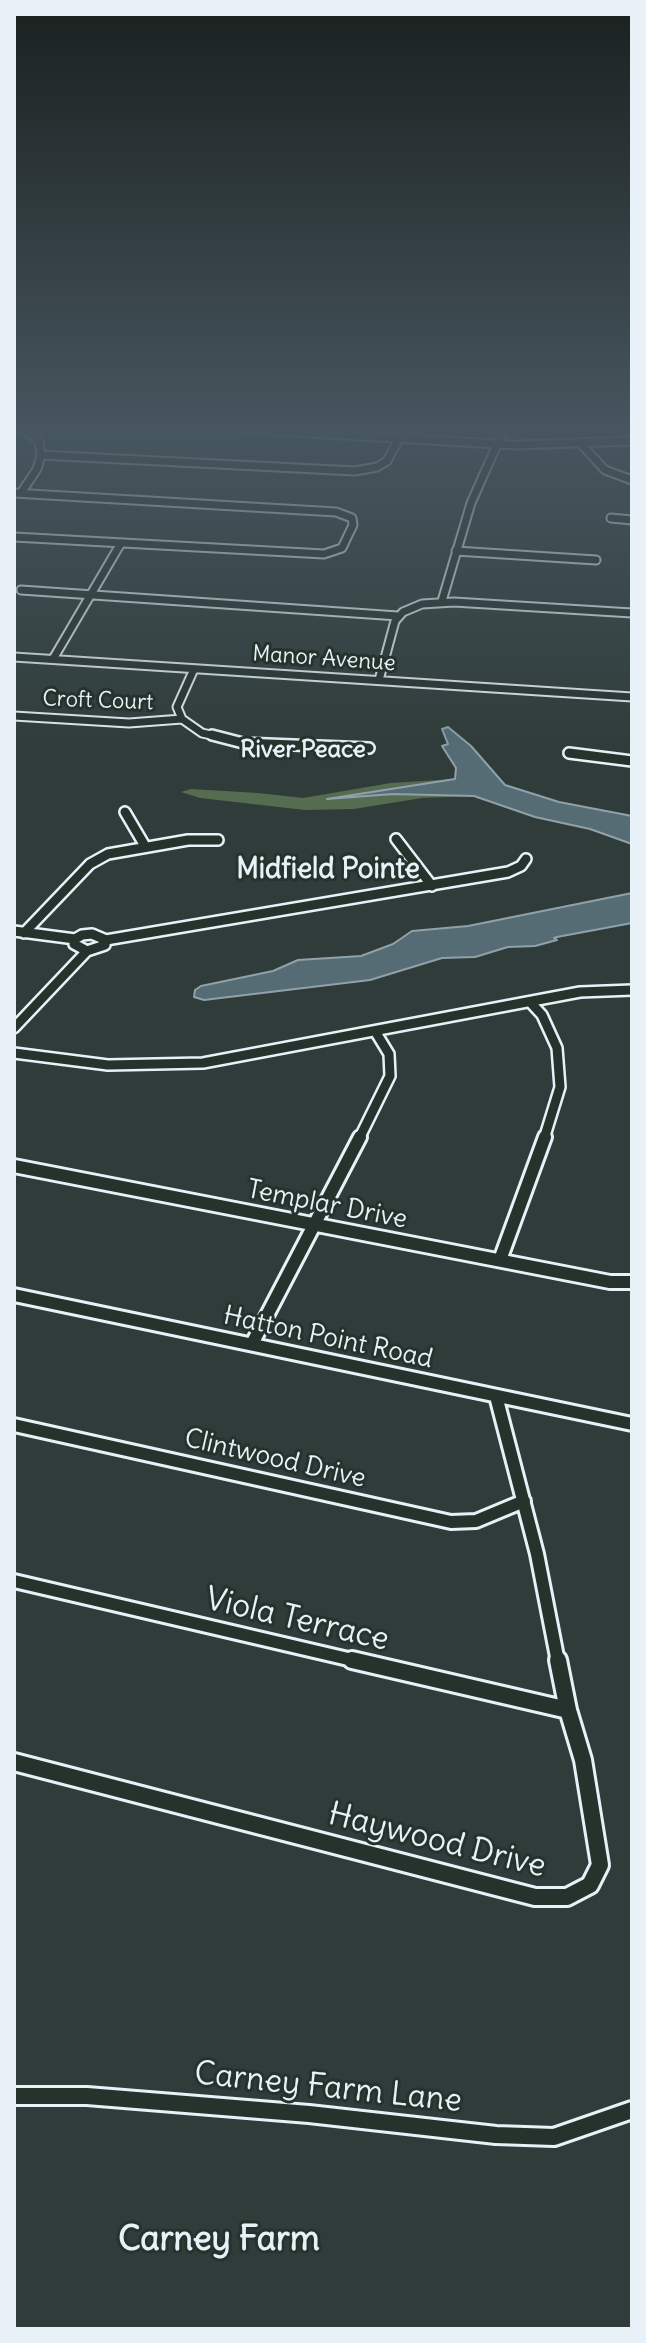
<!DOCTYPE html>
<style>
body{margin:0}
#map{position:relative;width:646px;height:2343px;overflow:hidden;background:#2f3c39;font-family:Delius,sans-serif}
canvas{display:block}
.frame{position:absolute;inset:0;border:16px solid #e8f1f8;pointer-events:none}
</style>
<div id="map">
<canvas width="646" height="2343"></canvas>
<div class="frame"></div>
</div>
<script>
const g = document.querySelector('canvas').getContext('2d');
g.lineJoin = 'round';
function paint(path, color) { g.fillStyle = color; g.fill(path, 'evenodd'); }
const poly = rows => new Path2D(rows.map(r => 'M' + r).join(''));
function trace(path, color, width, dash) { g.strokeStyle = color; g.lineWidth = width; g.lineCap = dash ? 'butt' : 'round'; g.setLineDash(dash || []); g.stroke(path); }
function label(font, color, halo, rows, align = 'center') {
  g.font = font + ' Delius,sans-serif'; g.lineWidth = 6; g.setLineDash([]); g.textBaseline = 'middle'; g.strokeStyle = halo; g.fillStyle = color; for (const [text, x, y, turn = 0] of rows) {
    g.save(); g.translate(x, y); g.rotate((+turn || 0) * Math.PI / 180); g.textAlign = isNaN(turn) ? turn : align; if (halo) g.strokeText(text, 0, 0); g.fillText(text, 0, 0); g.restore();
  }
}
const green = poly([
 [455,779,336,799,393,794,474,796,422,798,354,809,305,810,200,798,181,792,191,789,258,793,303,798,391,783]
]);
const water = poly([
 [448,727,471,746,505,785,559,802,632,816,632,844,590,829,535,817,474,796,393,794,327,799,455,779,456,768,442,746,448,744,442,729,448,727],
 [632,893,632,923,557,937,554,938,557,940,535,946,508,947,475,957,442,958,370,980,204,1000,194,997,195,990,201,986,273,971,298,960,361,956,393,944,412,931,468,926,632,893]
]);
const minorFar3 = poly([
 [243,429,514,445,632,441],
 [581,444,605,470,632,480],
 [41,455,355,471,377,467,387,461,404,429],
 [14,493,336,512,352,518,353,525,342,548,324,554,14,537],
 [21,493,37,469,41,455,39,441,23,429],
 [611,518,632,520],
 [456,551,596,560],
 [21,590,398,616],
 [442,601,471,503,504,429],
 [14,657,632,697],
 [53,659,121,543],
 [194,669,177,707,182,719,202,733,220,737],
 [379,680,395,621,403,612,422,604,454,602,632,613],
 [14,716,129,723,182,719]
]);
const minorFar2 = poly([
 [212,735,243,743,369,748],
 [569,753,632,761],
 [125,812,145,846],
 [396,839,432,886],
 [14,931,75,939],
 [24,933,90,864,108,854,188,840,218,840],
 [92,934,106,940,105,945,87,951,74,944,75,939,82,935,92,934],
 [106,940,508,872,521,866,526,859],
 [530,1002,542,1015,557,1048,560,1087,544,1139],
 [14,1028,87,951],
 [14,1053,108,1065,203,1063,580,992,632,990],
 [359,1139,390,1076,389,1054,375,1031]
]);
const minorFar1 = poly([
 [14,1166,610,1282,632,1282],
 [500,1260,545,1137],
 [14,1295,632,1424],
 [252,1344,360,1137],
 [496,1396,537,1554,558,1662],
 [14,1425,451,1522,476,1521,524,1501],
 [14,1581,361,1662]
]);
const minor = poly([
 [352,1660,568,1710],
 [14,1762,535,1897,567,1897,590,1885,600,1865,583,1760,568,1710,558,1660],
 [14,2096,87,2096,309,2114,496,2135,554,2137,632,2110]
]);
const farStreetnames = [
 ["Manor Avenue",324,659,4],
 ["Croft Court",98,701,2]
];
const farNeighbourhoodnames = [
 ["River Peace",303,750]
];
const streetNames = [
 ["Templar Drive",327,1205,11],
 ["Hatton Point Road",328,1338,12],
 ["Clintwood Drive",275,1459,13]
];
const neighbourhoodNames = [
 ["Midfield Pointe",328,870]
];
const nearStreetnames = [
 ["Viola Terrace",297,1620,13],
 ["Haywood Drive",437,1841,14],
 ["Carney Farm Lane",328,2088,6]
];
const nearNeighbourhoodnames = [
 ["Carney Farm",219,2240]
];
paint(green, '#566c51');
paint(water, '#556c74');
trace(water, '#90a1a9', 2);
trace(minorFar3, '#e8f1f8', 11);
trace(minorFar2, '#e8f1f8', 14);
trace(minorFar1, '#e8f1f8', 18);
trace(minor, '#e8f1f8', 22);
trace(minorFar3, '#26332d', 7);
trace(minorFar2, '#26332d', 9);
trace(minorFar1, '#26332d', 12);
trace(minor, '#26332d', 16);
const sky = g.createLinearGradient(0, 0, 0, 757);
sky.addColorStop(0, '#1a211f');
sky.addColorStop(0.57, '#47565f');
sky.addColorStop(1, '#47565f00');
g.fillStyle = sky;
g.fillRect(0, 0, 646, 757);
label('22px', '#e8f1f8', '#26332d', farStreetnames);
label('bold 24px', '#e8f1f8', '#26332d', farNeighbourhoodnames);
label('26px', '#e8f1f8', '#26332d', streetNames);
label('bold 28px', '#e8f1f8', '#26332d', neighbourhoodNames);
label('32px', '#e8f1f8', '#26332d', nearStreetnames);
label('bold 34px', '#e8f1f8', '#26332d', nearNeighbourhoodnames);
</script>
